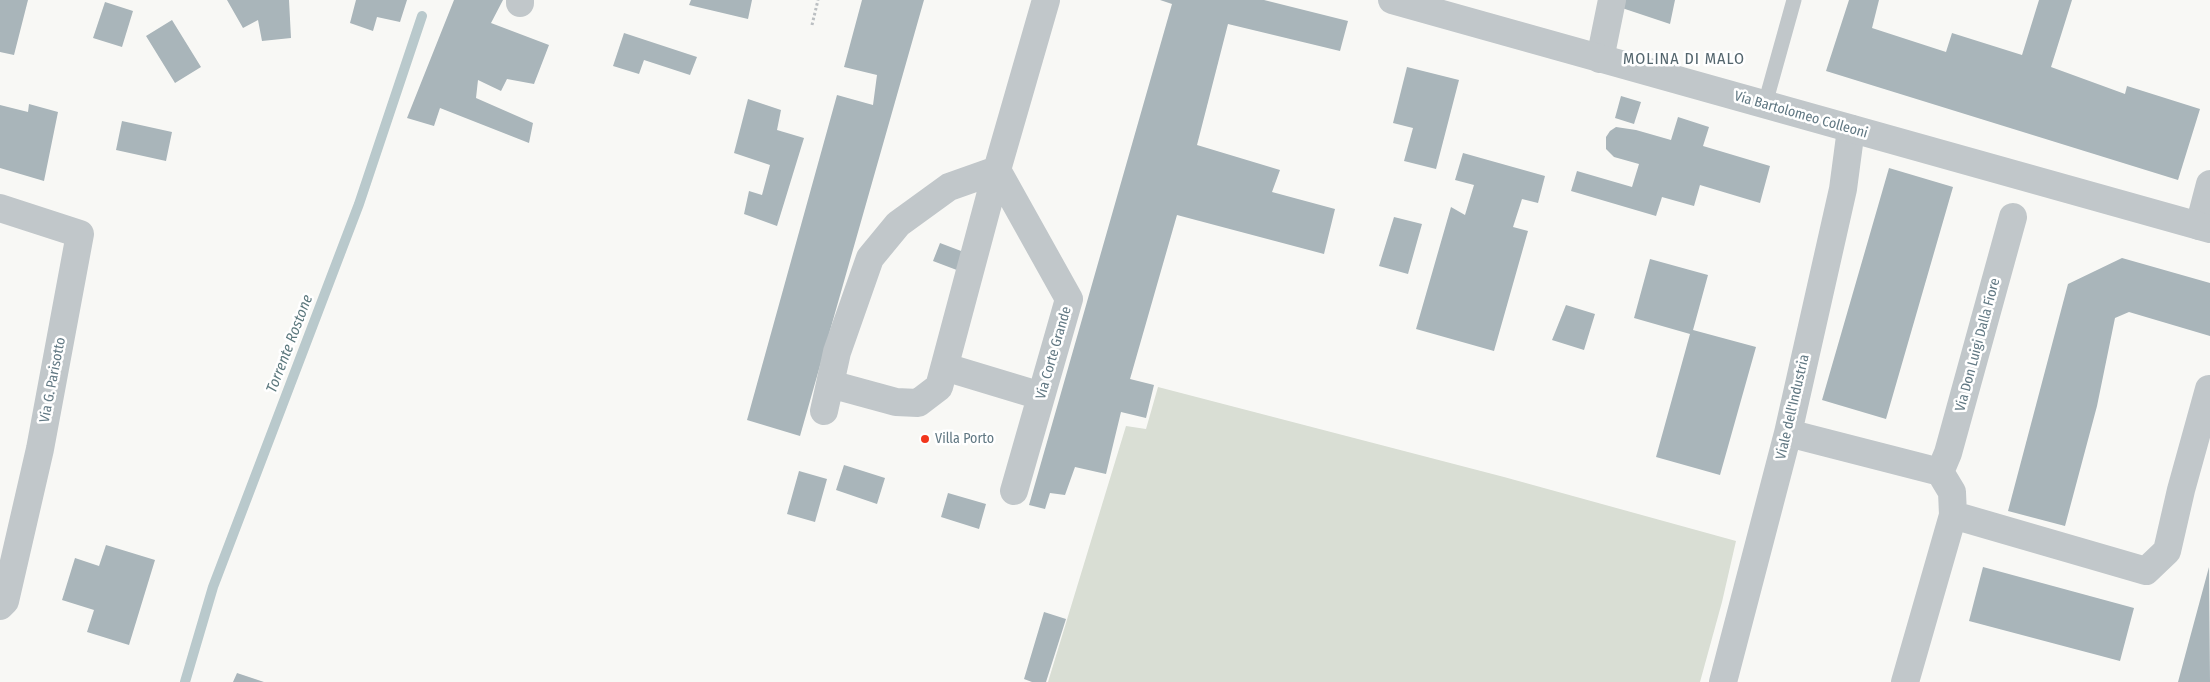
<!DOCTYPE html>
<style>
body{margin:0}
canvas{display:block;background:#f8f8f5}
</style>
<canvas width="2210" height="682"></canvas>
<script>
const g = document.querySelector('canvas').getContext('2d');
g.lineJoin = 'round';
function paint(path, color) { g.fillStyle = color; g.fill(path, 'evenodd'); }
const poly = rows => new Path2D(rows.map(r => 'M' + r).join(''));
function trace(path, color, width, dash) { g.strokeStyle = color; g.lineWidth = width; g.lineCap = dash ? 'butt' : 'round'; g.setLineDash(dash || []); g.stroke(path); }
function label(font, color, halo, rows, align = 'center') {
  g.font = font + ' "Fira Sans Condensed",sans-serif'; g.lineWidth = 5; g.setLineDash([]); g.textBaseline = 'middle'; g.strokeStyle = halo; g.fillStyle = color; for (const [text, x, y, turn = 0] of rows) {
    g.save(); g.translate(x, y); g.rotate((+turn || 0) * Math.PI / 180); g.textAlign = isNaN(turn) ? turn : align; if (halo) g.strokeText(text, 0, 0); g.fillText(text, 0, 0); g.restore();
  }
}
const green = poly([
 [1158,387,1504,477,1736,541,1722,602,1700,682,1048,682,1126,426,1146,429]
]);
const stream = poly([
 [185,682,213,587,359,204,422,16]
]);
const building = poly([
 [0,0,28,0,14,55,0,52],
 [227,0,289,0,291,38,262,41,258,20,243,28],
 [356,0,407,0,400,22,377,17,373,31,350,23],
 [454,0,503,0,491,23,549,45,534,84,507,79,501,91,478,80,476,98,533,123,529,143,440,108,434,126,407,118],
 [691,0,752,0,748,19,689,5],
 [862,0,924,0,800,436,747,420,837,95,873,105,877,75,844,67],
 [1160,0,1264,0,1348,21,1340,51,1228,24,1197,145,1280,170,1272,192,1335,209,1324,254,1177,215,1130,379,1154,385,1146,418,1121,412,1106,474,1075,467,1065,495,1050,493,1045,509,1029,505,1172,4],
 [1621,0,1675,0,1670,24,1619,7],
 [1849,0,1879,0,1872,28,1946,52,1952,33,2022,55,2039,0,2072,0,2051,67,2125,94,2127,86,2200,109,2178,180,1826,71],
 [105,2,133,11,122,47,93,38],
 [172,20,201,67,175,83,146,36],
 [624,33,697,57,690,75,644,60,639,74,613,66],
 [1407,67,1459,80,1436,169,1404,161,1413,128,1393,123],
 [1621,96,1641,102,1634,124,1615,118],
 [748,99,781,110,777,130,804,138,777,226,744,214,749,191,762,195,770,165,734,153],
 [29,104,58,112,44,181,0,168,0,105,28,112],
 [1678,117,1709,127,1703,146,1770,166,1760,203,1700,185,1694,206,1662,197,1656,216,1571,191,1577,171,1632,187,1639,164,1614,157,1606,149,1606,137,1610,131,1616,127,1636,130,1671,140],
 [122,121,172,132,166,161,116,150],
 [1463,153,1545,176,1538,203,1522,199,1513,227,1528,231,1494,351,1416,329,1451,207,1465,215,1474,185,1455,180],
 [1889,168,1953,187,1886,419,1822,400],
 [1394,217,1422,224,1408,274,1379,266],
 [940,243,969,254,962,272,933,261],
 [2122,258,2210,283,2210,336,2129,312,2115,318,2097,406,2065,526,2008,511,2068,284],
 [1650,259,1708,275,1693,330,1756,347,1720,475,1656,457,1690,334,1634,318],
 [1566,305,1595,314,1584,350,1552,340],
 [844,465,885,478,877,504,836,490],
 [799,471,827,479,815,522,787,514],
 [948,493,986,504,979,529,941,517],
 [106,545,155,560,129,645,87,632,94,610,62,600,75,558,99,566],
 [1983,567,2134,608,2120,661,1969,621],
 [2209,567,2210,682,2178,682],
 [1044,612,1066,619,1046,682,1032,682,1024,679],
 [237,673,264,682,233,682]
]);
const path = poly([
 [812,25,818,0]
]);
const service = poly([
 [1765,104,1794,0]
]);
const minor = poly([
 [520,3,520,0],
 [1600,59,1612,0],
 [997,170,1069,299,1014,491],
 [0,208,80,234,40,449,5,601,0,606],
 [2199,226,2210,184],
 [945,367,1041,396],
 [830,384,896,402,918,403,939,387,997,170,1046,0],
 [824,411,837,352,870,258,898,224,949,187,997,170],
 [1788,433,1940,472,1952,492,1953,515,1905,682],
 [1940,472,1948,453,2013,217],
 [1953,515,2146,571,2167,551,2181,490,2209,389],
 [1723,682,1788,433,1843,189,1851,129]
]);
const tertiary = poly([
 [1392,0,2210,229]
]);
const markers = [
 [925,439,5,"#f2361c"]
];
const streetNames = [
 ["Via Bartolomeo Colleoni",1801,115,16],
 ["Via Don Luigi Dalla Fiore",1978,345,-75],
 ["Via Corte Grande",1054,353,-74],
 ["Via G. Parisotto",53,380,-79],
 ["Viale dell'Industria",1793,407,-77]
];
const poiNames = [
 ["Villa Porto",935,439]
];
const waterNames = [
 ["Torrente Rostone",290,344,-69]
];
const quarterNames = [
 ["MOLINA DI MALO",1684,60]
];
paint(green, '#d9ded4');
trace(stream, '#b9c9cc', 10);
paint(building, '#a9b5ba');
trace(path, '#bbbfc2', 3, [2.5, 2.5]);
trace(service, '#c1c7ca', 15);
trace(minor, '#c1c7ca', 28);
trace(tertiary, '#c1c7ca', 28);
for (const [x, y, r, color] of markers) { const dot = new Path2D(); dot.arc(x, y, r, 0, 2 * Math.PI); g.fillStyle = color; g.fill(dot); trace(dot, '#fff', 2); }
label('14px', '#617883', '#fff', streetNames);
label('14px', '#617883', '#fff', poiNames, 'left');
label('italic 15px', '#5c787d', '#fff', waterNames);
g.letterSpacing = '1px';
label('16px', '#53656d', '#fff', quarterNames);
g.letterSpacing = '0px';
</script>
